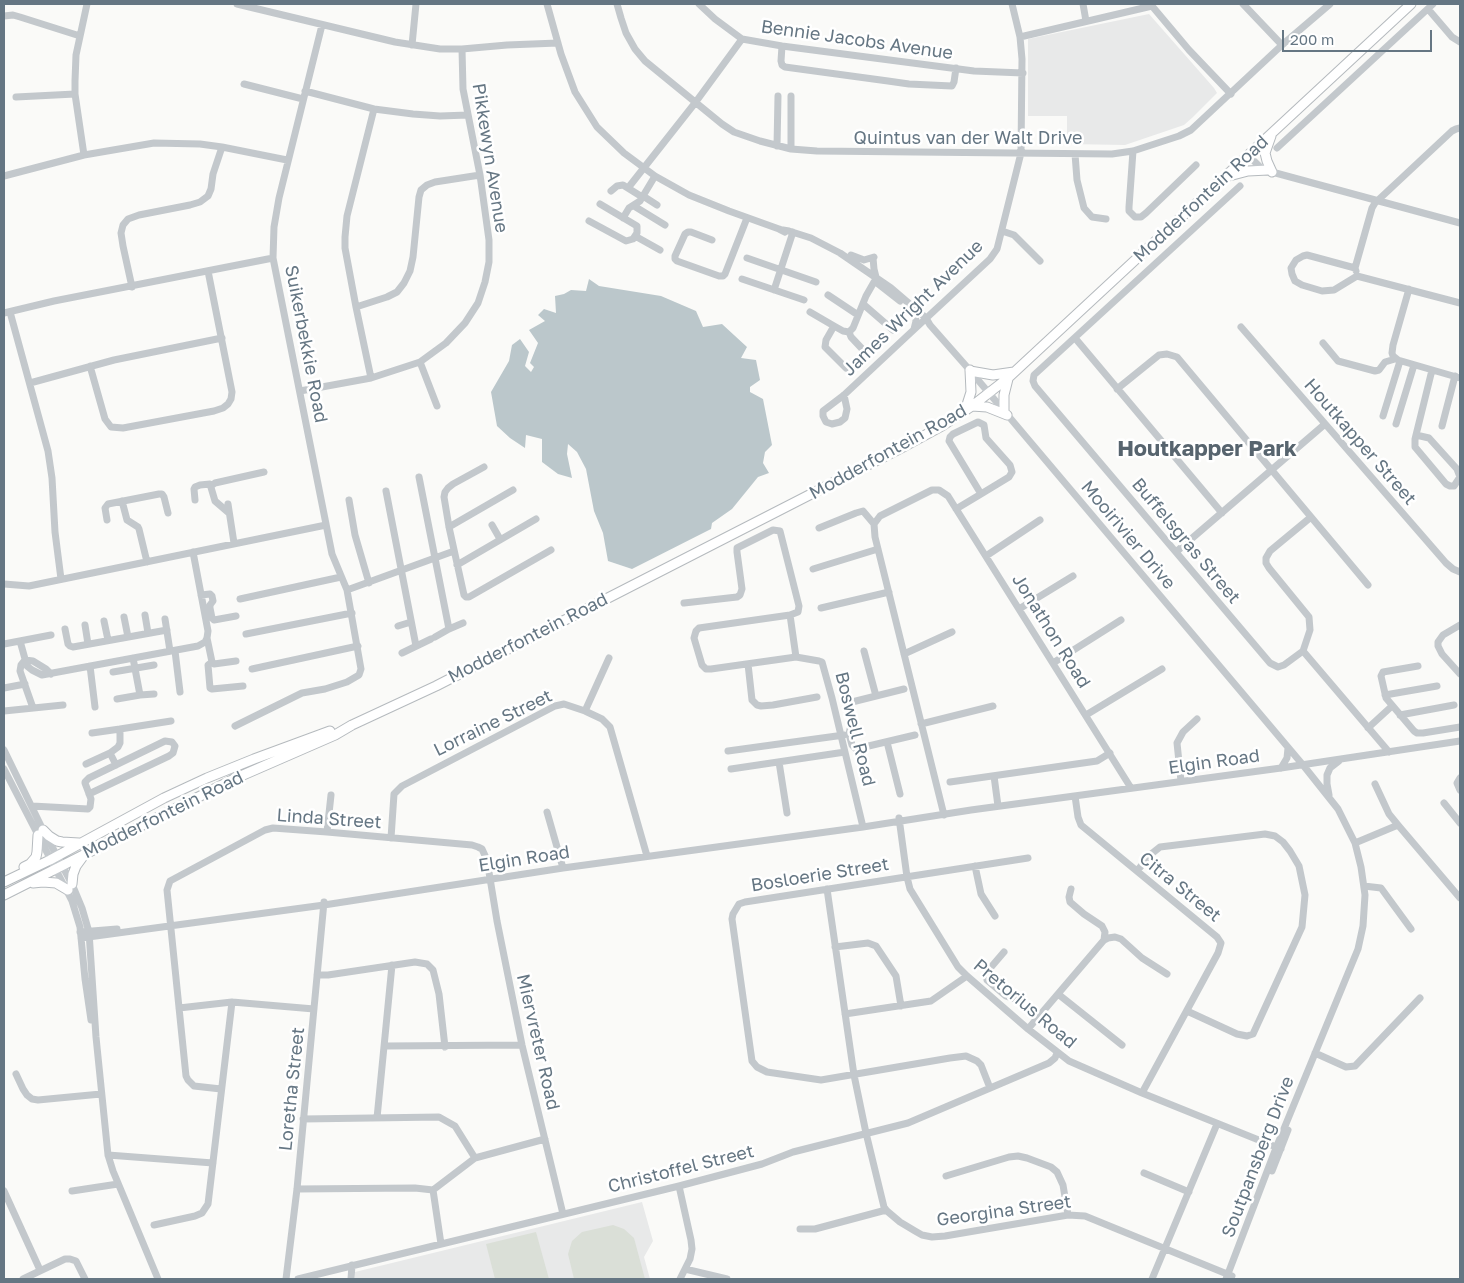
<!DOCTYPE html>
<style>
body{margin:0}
#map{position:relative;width:1464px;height:1283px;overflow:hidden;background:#fafaf8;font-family:"Golos Text",sans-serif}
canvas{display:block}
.frame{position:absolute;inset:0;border:5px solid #657683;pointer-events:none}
.scale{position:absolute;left:1282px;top:30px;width:150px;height:22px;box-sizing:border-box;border:2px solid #657683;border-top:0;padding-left:6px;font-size:15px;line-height:18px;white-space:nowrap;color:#657683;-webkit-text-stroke:4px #fff;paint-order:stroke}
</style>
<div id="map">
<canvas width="1464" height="1283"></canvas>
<div class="frame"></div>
<div class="scale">200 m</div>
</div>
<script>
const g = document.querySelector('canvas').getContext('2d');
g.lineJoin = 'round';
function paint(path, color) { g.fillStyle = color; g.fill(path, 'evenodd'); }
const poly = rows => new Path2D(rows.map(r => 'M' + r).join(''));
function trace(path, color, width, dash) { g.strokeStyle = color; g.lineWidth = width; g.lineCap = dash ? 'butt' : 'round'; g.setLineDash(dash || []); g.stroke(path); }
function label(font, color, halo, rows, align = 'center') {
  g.font = font + ' "Golos Text",sans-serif'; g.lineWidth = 5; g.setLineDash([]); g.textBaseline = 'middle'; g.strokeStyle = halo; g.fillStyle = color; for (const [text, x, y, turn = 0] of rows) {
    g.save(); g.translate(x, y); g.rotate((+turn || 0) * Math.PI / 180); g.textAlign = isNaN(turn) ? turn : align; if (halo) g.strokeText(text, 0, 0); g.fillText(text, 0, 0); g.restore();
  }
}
const built = poly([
 [1149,14,1214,88,1217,93,1193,117,1184,125,1125,145,1067,144,1067,116,1028,116,1028,39],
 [642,1202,653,1241,644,1257,650,1279,355,1279,355,1272]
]);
const green = poly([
 [613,1225,624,1229,634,1238,645,1279,574,1279,568,1254,572,1241,582,1232],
 [536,1232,549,1279,495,1279,486,1244]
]);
const water = poly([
 [589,279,599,286,661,296,696,311,703,327,722,324,747,347,741,358,756,360,760,380,750,387,750,392,763,399,772,445,765,452,763,463,769,473,758,477,732,509,712,523,711,529,632,569,608,561,603,533,594,511,586,469,577,452,568,444,567,454,572,478,558,474,542,462,542,439,526,435,525,448,510,438,497,426,491,392,509,361,512,345,520,339,529,352,525,366,531,372,534,367,530,363,538,343,529,330,545,321,538,315,544,309,556,313,555,296,564,294,571,290,586,291]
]);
const minor = poly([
 [237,4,395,42,440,49,462,49,507,45,558,43],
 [547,4,561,54,575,92,597,127,624,153,655,176,689,195,729,211,779,229,785,232],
 [617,4,621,18,626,33,635,49,645,61,722,124,734,132,760,141,791,149,817,151,1112,154,1133,151,1179,136,1191,130,1282,45,1330,4],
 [699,4,715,19,742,39,782,46,974,71,1023,73],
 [1083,4,1086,21],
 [1151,4,1152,6,1189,50,1231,94],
 [1243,4,1282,45],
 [1428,9,1452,37,1460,42],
 [4,16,13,15,20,17,80,36],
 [1020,37,1152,6],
 [412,45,416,4],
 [782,46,781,61,782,65,785,67,888,81,909,84,952,86,954,82,956,68],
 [244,84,303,99],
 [305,91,374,109,413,114,440,116,468,115],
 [16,97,75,94],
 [777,146,778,96],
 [1277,148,1433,4],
 [791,149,791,96],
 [1133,151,1129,207,1129,211,1135,217,1141,217,1146,213,1196,165],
 [1075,154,1077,180,1084,208,1092,217,1106,219],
 [84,155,75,94,75,81,76,55,87,4],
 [1248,155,1260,167,1272,172,1460,223],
 [4,176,84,155,154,143,200,144,222,147,287,160],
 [1240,186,1034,375,1033,381,1035,386,1270,663,1278,667,1284,665,1303,651],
 [628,188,695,103,742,39],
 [611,191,617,186,623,185,639,195],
 [643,196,657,205],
 [634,206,665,225],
 [623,218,629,208,640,201,655,176],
 [589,221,626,241,633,239,637,233,637,226,600,204],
 [783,230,789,231,811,238,840,253,891,288,926,318,930,325,967,367,1303,765,1338,809,1355,843,1361,867,1365,895,1363,926,1358,949,1276,1148,1226,1279],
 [1002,231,1014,235,1040,261],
 [635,236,660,250],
 [712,240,691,232,688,232,685,234,675,256,675,259,677,261,719,276,723,276,725,274,747,218],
 [851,255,864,260,874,257],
 [747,258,816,282],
 [873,258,874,269,876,277],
 [1355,268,1307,255,1303,256,1296,260,1291,268,1292,274,1295,281,1302,285,1322,291,1334,290,1357,276,1460,303],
 [1356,271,1355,268,1372,208,1375,203,1452,131,1456,129,1460,128],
 [742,279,804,300],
 [877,283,900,301],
 [132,287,123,246,121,233,123,225,128,219,139,215,190,205,200,202,208,196,211,189,213,174,222,147],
 [1409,289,1393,345,1392,353,1393,356,1398,360,1460,378],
 [774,290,793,232],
 [828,295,858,315],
 [863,304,893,330],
 [356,307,387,297,397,292,404,283,410,271,413,257,419,197,421,190,427,185,435,182,480,175],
 [10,312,48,451,52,478,55,532,61,579],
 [810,312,834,326,843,331,849,332,853,328,866,296,874,282],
 [4,313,54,301,273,258],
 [834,326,826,340,825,347,846,368],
 [1241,327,1446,563,1453,569,1460,572],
 [914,329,916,321,915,314],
 [849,332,851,337,867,354,872,353,876,346],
 [1075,338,1222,513],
 [1323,343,1338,361,1375,371,1379,370,1385,362,1395,359],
 [420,362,437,406],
 [90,366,105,419,111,427,123,428,214,411,223,408,228,404,231,399,232,392,208,271],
 [371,378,356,307,345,248,345,237,347,216,374,109],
 [30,383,114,360,222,338],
 [1117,389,1159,355,1167,354,1177,357,1368,585],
 [300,391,371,378,420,362,446,343,465,323,478,303,485,282,489,262,489,240,480,175,463,89,462,49],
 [844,395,847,409,845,418,840,422,832,424,826,422,823,416,823,411,844,395,906,337,990,259,997,249,1021,153,1022,59,1020,37,1012,4],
 [1383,416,1400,361],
 [1396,424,1414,365],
 [1442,426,1455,376],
 [1416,435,1429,438,1457,469,1460,477,1454,486,1450,486,1446,484,1415,447,1415,439,1432,370],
 [484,467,453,484,448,488,445,492,444,497,449,527,464,595,466,597,469,597,551,550],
 [419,477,449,629,463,623],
 [211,486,215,483,264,472],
 [386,491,416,646],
 [195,500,194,489,195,487,200,485,210,484,215,501,229,513],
 [349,500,355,535,369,583],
 [122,501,127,520,138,527,139,529,147,562],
 [228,504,234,543],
 [956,509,981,494,1009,477,1012,472,1010,465,986,438,984,425,978,422,953,434,950,437,949,441,981,494],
 [107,520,105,508,108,504,159,494,162,494,164,497,168,513],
 [874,524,880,516,932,490,939,490,948,496,1131,788],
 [874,524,875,537,944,815],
 [492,525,500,539],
 [449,527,513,490],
 [819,528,856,513,863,511,874,524],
 [1176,552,1325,424],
 [986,556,1040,520],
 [457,565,536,519],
 [813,569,878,549],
 [4,584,29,586,326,525],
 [347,590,454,551],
 [201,595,210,594,212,596,213,601,210,605,210,608,212,618,214,620,236,616],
 [240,599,341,577],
 [684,603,737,597,740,595,742,589,737,552,737,548,773,530,780,531,799,606,798,612,790,615,699,628,696,631,694,638,702,665,706,669,711,669,796,657,819,661,822,662,832,698,863,827],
 [821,608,889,592],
 [1019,609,1073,576],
 [145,615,148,633],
 [790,615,796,657],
 [124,617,128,637],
 [165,619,170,651],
 [104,621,108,640],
 [85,625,88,644],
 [1460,625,1443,635,1438,642,1438,646,1442,654,1460,674],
 [398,626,411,622],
 [65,629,68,644,70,646,73,647,167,630],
 [246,634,352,613],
 [435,637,449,629],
 [207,638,212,662,214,664,236,661],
 [20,641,27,666,32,670,42,675,198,646,205,642,207,638,208,631,193,552],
 [4,644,51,635],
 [175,651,180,692],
 [864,651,876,696],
 [1303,651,1310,630,1309,617,1269,568,1266,563,1266,558,1270,551,1311,517],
 [1303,651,1389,752],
 [402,653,431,639],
 [904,654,952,632],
 [133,658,140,695,154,694],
 [25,660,21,665,20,671,33,708],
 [25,660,33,661,46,669,51,674],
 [212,662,208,665,210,688,212,689,243,686],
 [1053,663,1121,620],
 [748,664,752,700,757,705,761,706,773,705,817,697],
 [90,666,95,707],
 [1418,666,1383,672,1381,676,1386,698,1414,731,1417,733,1423,733,1460,727],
 [252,669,358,646],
 [113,672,154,665],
 [4,688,25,684],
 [904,689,852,702,850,705,852,720,849,734,852,745,856,749,915,735],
 [1385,695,1437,686],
 [117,699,140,695],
 [4,711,63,705],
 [585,711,609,658],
 [1086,715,1162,669],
 [1400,715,1454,705],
 [921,724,993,706],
 [235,726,302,693,325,689,347,682,359,675,361,669,347,590,332,554,273,258,274,227,279,198,322,25],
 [1368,728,1392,706],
 [92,733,120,729],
 [887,742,900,794],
 [4,750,43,830,72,884,82,908,89,932,96,1037,108,1155,113,1171,158,1279],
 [728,751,844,735],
 [110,753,118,747,120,743,120,729,171,721],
 [779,762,787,813],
 [86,764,110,753,116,765],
 [1281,768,1287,758,1288,748],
 [4,769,72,901,80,927,85,979,91,1020],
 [731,769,845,752],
 [994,776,998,806],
 [1460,778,1457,783,1460,790],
 [1181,781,1177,743,1183,732,1197,719],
 [950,782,1097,761,1110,753],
 [1375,784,1389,814,1398,825],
 [1329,795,1327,784,1327,775,1330,768,1339,761],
 [1075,796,1078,817,1081,825,1217,937,1221,943,1218,953,1142,1093],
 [1444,803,1460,823],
 [32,806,88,809,90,807,91,799,85,783,85,782,89,778,165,741,172,742,175,746,173,753,169,756,89,794],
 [547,812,563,868],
 [899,818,907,877,910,889,958,967,967,976,1028,1029,1069,1061,1142,1093,1281,1149],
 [327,832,331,795],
 [391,838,394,794,402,786,555,706,564,704,585,711,602,719,610,727,647,856],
 [1355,843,1398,825,1460,898],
 [975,866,981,894,995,916],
 [1137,871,1150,855,1160,847,1265,834,1275,836,1283,842,1290,851,1299,866,1305,895,1302,927,1253,1034,1247,1036,1237,1034,1187,1011],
 [1364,886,1381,888,1411,929],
 [827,889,854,1075,866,1133,884,1207,887,1211,900,1222,915,1231,922,1235,932,1237,945,1236,1068,1215,1085,1216,1232,1276],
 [1071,889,1069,897,1070,902,1084,914,1102,926,1105,932,1104,940],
 [80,932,117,929],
 [81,938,324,905,563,868,863,827,971,810,1281,768,1460,741],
 [835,947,868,943,876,946,896,976,901,1006],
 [1004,952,986,973,987,980,1006,996,1023,1002,1040,1016],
 [317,975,328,975,415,962,427,964,433,970,439,994,445,1047],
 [1058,994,1122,1045],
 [179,1008,232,1002,314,1009],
 [845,1014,931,1001,967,976],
 [1028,1029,1104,940,1108,938,1115,937,1121,939,1142,958,1167,974],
 [385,1046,522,1045],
 [1315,1053,1346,1067,1355,1066,1420,998],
 [16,1074,23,1089,27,1095,32,1099,38,1100,101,1094],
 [990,1088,981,1065,977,1061,966,1056,950,1058,821,1080,767,1072,757,1067,752,1061,732,919,733,914,739,904,745,902,1028,858],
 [221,1089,194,1086,188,1080,186,1076,167,890,170,881,265,830,273,828,327,832,472,845,478,847,482,849,487,860,497,921,522,1045,563,1214],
 [377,1118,392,965],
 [303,1119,439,1117,455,1126,475,1158],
 [108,1155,213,1163],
 [1272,1171,1288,1130],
 [1144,1173,1189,1192],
 [946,1176,1009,1157,1018,1156,1027,1158,1051,1167,1057,1172,1063,1185,1068,1215],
 [679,1186,691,1240,692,1249,690,1259,680,1279],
 [297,1189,415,1188,433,1190],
 [4,1191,40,1270],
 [72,1191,118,1184],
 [154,1225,195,1216,202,1213,208,1204,232,1002],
 [800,1229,815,1229,886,1210],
 [441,1244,433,1190,475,1158,545,1139],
 [685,1269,727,1279],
 [23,1279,65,1259,70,1259,76,1261,85,1279],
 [286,1279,297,1189,324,902],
 [298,1279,679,1186,762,1164,793,1152,908,1123,1049,1063,1055,1058,1057,1053],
 [351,1279,352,1265],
 [1152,1279,1217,1124]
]);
const major = poly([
 [1271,136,1265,153,1267,161,1272,172],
 [1229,176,1248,171,1268,170],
 [970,371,993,375,1014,372],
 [972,406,987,407,1007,415],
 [965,411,971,392,970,370],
 [1004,412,1004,395,1008,379],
 [43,830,49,836,57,841,62,842,79,843],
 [24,867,30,864,36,857,37,852,38,835],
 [4,882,50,860,164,798,207,778,254,759,330,731],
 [33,883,43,882,56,883,68,890],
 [72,884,73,874,76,866,84,855],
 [4,895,234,779,335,735,352,725,436,686,903,447,942,426,972,406,1008,378,1411,4]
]);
const streetNames = [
 ["Bennie Jacobs Avenue",857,40,8],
 ["Quintus van der Walt Drive",968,138],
 ["Pikkewyn Avenue",490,158,81],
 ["Modderfontein Road",1201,199,-43],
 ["James Wright Avenue",913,308,-44],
 ["Suikerbekkie Road",306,344,79],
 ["Houtkapper Street",1360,442,49],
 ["Modderfontein Road",888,452,-29],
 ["Mooirivier Drive",1128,535,50],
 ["Buffelsgras Street",1186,541,50],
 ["Jonathon Road",1051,631,58],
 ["Modderfontein Road",528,638,-27],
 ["Lorraine Street",493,723,-26],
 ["Boswell Road",855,729,76],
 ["Elgin Road",1214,762,-8],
 ["Modderfontein Road",163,815,-26],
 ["Linda Street",329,819,4],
 ["Elgin Road",524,859,-9],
 ["Bosloerie Street",820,875,-9],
 ["Citra Street",1180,887,39],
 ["Pretorius Road",1025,1004,40],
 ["Miervreter Road",538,1042,77],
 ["Loretha Street",292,1089,-84],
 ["Soutpansberg Drive",1258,1157,-69],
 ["Christoffel Street",681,1169,-14],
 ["Georgina Street",1004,1211,-8]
];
const districtNames = [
 ["Houtkapper Park",1207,449]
];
paint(built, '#e8e9e9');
paint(green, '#dadfd7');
paint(water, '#bbc7cb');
trace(major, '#b5babe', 11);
trace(minor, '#c3c8cc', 7);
trace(major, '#fff', 9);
label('18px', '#657683', '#fff', streetNames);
label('bold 22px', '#57646e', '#fff', districtNames);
</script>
